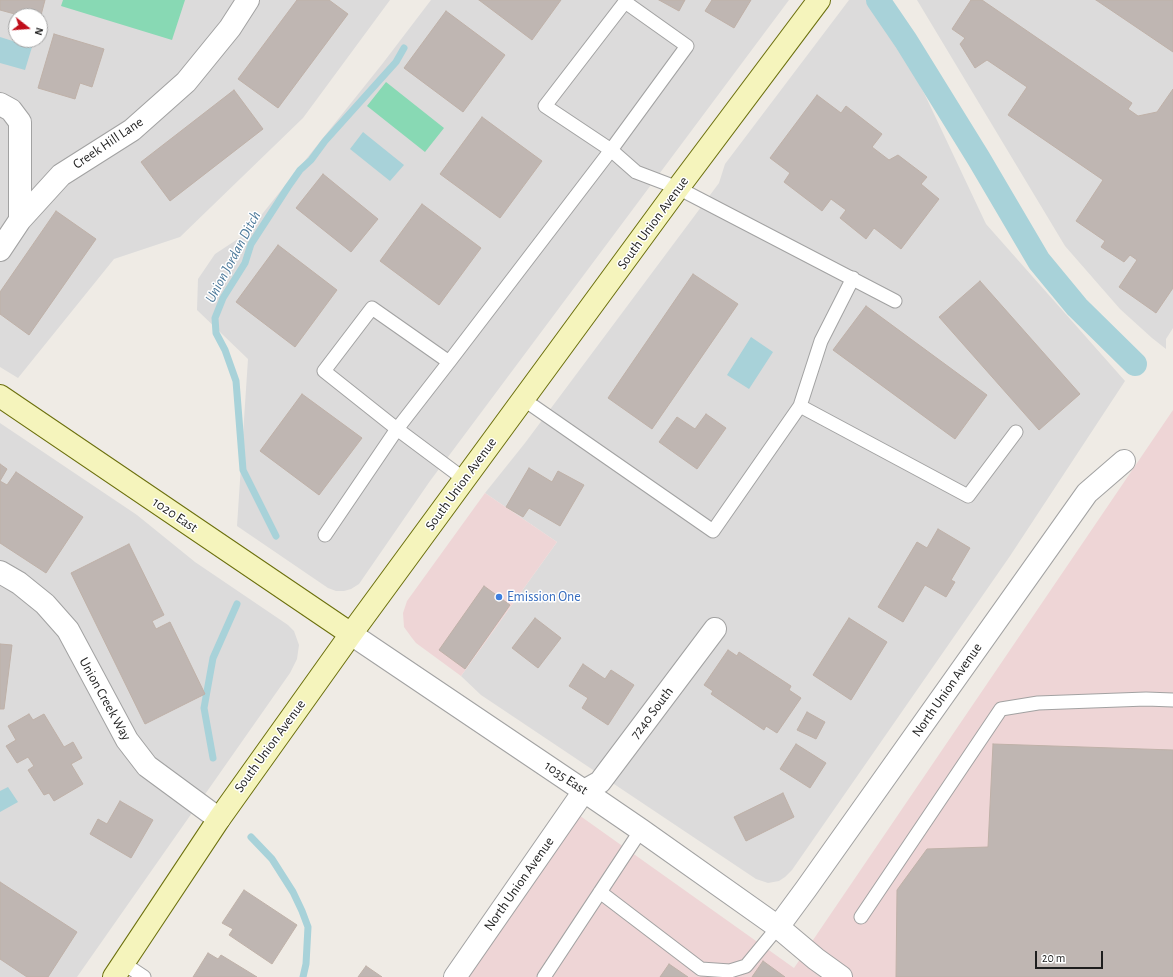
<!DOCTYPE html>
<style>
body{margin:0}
#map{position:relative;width:1173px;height:977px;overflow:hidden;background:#efebe5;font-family:"Alegreya Sans",sans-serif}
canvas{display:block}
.north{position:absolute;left:8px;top:8px;width:40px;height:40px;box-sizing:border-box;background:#fff;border:1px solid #a5a5a5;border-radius:50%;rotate:107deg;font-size:11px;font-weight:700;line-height:16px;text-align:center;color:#1e1e1e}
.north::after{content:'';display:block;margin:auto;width:14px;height:18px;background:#c00d1a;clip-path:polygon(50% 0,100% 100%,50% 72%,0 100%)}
.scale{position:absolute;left:1035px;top:951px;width:68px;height:18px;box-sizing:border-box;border:2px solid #1e1e1e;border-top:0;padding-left:5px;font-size:12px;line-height:14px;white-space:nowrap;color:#1e1e1e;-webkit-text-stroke:3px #fff;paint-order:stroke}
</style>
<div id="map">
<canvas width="1173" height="977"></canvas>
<div class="north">N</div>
<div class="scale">20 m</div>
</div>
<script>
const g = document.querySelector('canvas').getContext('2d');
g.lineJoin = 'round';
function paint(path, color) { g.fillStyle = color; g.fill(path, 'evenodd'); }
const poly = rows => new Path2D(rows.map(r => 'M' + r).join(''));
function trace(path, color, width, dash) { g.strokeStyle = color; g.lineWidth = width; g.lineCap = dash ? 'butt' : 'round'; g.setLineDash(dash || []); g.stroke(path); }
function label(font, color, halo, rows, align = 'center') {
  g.font = font + ' "Alegreya Sans",sans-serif'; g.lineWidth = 3; g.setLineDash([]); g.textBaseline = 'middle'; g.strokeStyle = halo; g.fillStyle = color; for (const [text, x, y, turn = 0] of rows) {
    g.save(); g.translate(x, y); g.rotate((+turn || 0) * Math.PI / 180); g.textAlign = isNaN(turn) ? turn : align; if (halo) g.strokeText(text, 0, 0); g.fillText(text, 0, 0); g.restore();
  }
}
const residential = poly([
 [0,0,390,0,303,118,180,237,114,259,18,378,0,367],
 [16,16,40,16,40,40,16,40],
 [431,0,789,0,430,481,359,584,351,589,344,591,336,591,328,588,237,526,248,359,197,310,198,279,215,254,247,233,383,63],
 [849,0,874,0,875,1,925,95,986,224,1125,381,1010,556,792,870,785,877,779,881,768,883,756,879,481,695,461,676,557,542,485,493,525,443,719,183,725,164],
 [917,0,1173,0,1173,328,1166,339,1166,349,1152,338,1120,309,1065,246],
 [0,423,137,515,195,562,288,625,294,631,299,645,297,659,290,673,77,977,0,977]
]);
const commercial = poly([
 [1173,410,1173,977,445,977,562,803,794,968],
 [485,493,557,542,461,676,416,643,412,638,404,627,403,613,407,601]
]);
const pitch = poly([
 [63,0,185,0,172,40,61,6],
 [386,82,444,128,425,152,367,106]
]);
const water = poly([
 [0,37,32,47,25,70,0,63],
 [363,132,404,165,390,181,350,149],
 [751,337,773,352,749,389,727,375],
 [8,787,18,802,0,812,0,791]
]);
const stream = poly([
 [276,536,243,470,236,381,225,350,216,333,215,318,223,298,245,263,251,244,288,187,300,170,311,160,325,141,396,62,404,48],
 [213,758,204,708,213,658,237,604],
 [251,837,272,859,293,892,302,911,308,927,306,964,303,977]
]);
const canal = poly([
 [878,0,906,41,979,159,1039,261,1077,307,1135,364]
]);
const building = poly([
 [0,0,45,0,40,19,40,16,22,16,0,10,0,0],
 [297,0,329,0,348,14,278,108,238,79,297,0],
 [479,0,561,0,532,40,479,0],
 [659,0,685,0,679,11,659,0],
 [712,0,751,0,734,28,705,11,712,0],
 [971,0,982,0,1132,103,1128,109,1138,116,1157,112,1173,89,1173,288,1156,313,1119,287,1137,260,1130,255,1124,262,1101,247,1105,241,1076,221,1103,180,1008,115,1027,87,987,60,975,68,960,44,965,38,952,29,971,0],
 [1096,0,1173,0,1173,52,1096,0],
 [446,11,505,55,463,112,404,68,446,11],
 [54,34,104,49,92,87,80,83,75,99,38,88,54,34],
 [234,90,263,129,170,201,141,162,234,90],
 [817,95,841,113,846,106,882,134,872,147,889,160,898,155,927,177,921,184,939,199,901,249,874,228,866,239,840,218,846,210,831,199,822,211,784,182,790,173,770,158,817,95],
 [482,117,542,161,500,218,440,174,482,117],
 [323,174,378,219,351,252,296,208,323,174],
 [422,204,481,248,439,305,380,261,422,204],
 [56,211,96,239,29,335,0,314,0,292,56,211],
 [278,245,337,290,295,347,236,302,278,245],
 [693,274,738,304,652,429,608,398,693,274],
 [980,281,1080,394,1039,430,939,317,980,281],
 [866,306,987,395,955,439,833,350,866,306],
 [302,394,362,438,319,495,260,451,302,394],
 [706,414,726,428,697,469,659,442,677,417,695,429,706,414],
 [0,464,7,469,0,481,0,464],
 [529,468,552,482,558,471,584,485,560,526,529,508,523,517,506,507,529,468],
 [16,472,83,517,46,573,0,543,0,481,7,485,16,472],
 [938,529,970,548,951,580,955,582,946,597,925,585,903,622,878,607,917,542,927,548,938,529],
 [129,544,164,615,152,621,156,629,170,622,205,694,145,724,71,573,129,544],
 [484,586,510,605,465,669,439,650,484,586],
 [535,618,561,638,538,668,512,648,535,618],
 [849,618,887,642,851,700,813,675,849,618],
 [0,644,12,645,4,709,0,709,0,644],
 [728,650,737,656,739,652,791,686,789,690,801,698,777,733,766,726,764,730,711,694,713,691,704,685,728,650],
 [583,664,605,679,611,670,634,685,608,725,582,708,588,698,569,686,583,664],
 [807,712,825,722,816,739,797,730,807,712],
 [29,714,33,720,44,714,64,747,73,742,82,758,71,764,83,784,54,801,49,793,44,795,28,770,34,766,28,757,17,763,6,746,16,740,8,726,29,714],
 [796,744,826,763,810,788,780,769,796,744],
 [993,744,1173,750,1173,977,896,977,897,890,927,849,988,847,993,744],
 [783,793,794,817,746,841,734,817,783,793],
 [120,801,153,820,131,858,90,834,98,819,107,824,120,801],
 [0,882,77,932,48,977,27,977,0,959,0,882],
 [244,890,297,925,272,964,229,935,233,929,222,923,244,890],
 [208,953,218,959,221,955,257,977,193,977,208,953],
 [763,961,785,977,752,977,763,961],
 [669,964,688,977,660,977,669,964],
 [366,966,382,977,358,977,366,966]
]);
const lane = poly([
 [625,2,687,46,611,150,545,106,625,2],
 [523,399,713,531,800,406,821,341,853,278],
 [800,406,968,496,1016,432],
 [464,479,397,429,324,371,372,308,449,362,611,150,636,172,678,188,895,301],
 [325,535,397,429,449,362],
 [600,892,701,969,730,971,746,966,778,927],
 [861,917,1001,709,1038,703,1146,699,1173,700],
 [123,963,144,977],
 [544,977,641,830]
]);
const street = poly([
 [0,104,11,110,20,122,20,220],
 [0,250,20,220,61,175,132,130,186,82,230,28,248,0],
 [0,572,19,583,45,604,68,630,127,740,147,766,219,819],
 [351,634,584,791,641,830,778,927,816,959,841,977],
 [778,927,806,889,1087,493,1124,461],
 [455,977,584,791,600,782,715,629]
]);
const secondary = poly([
 [0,396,351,634],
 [114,977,219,819,351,634,678,188,819,0]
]);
const markers = [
 [499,597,4,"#3f7fe0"]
];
const streetNames = [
 ["Creek Hill Lane",108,143,-34],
 ["South Union Avenue",653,223,-54],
 ["South Union Avenue",461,484,-54],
 ["1020 East",175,515,34],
 ["North Union Avenue",947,690,-55],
 ["Union Creek Way",105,699,61],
 ["7240 South",652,713,-53],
 ["South Union Avenue",270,746,-54],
 ["1035 East",566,778,34],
 ["North Union Avenue",519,884,-55]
];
const shopNames = [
 ["Emission One",507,597]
];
const waterNames = [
 ["Union Jordan Ditch",233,257,-62]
];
paint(residential, '#dcdbdb');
paint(commercial, '#eed5d6');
paint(pitch, '#88d9b4');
paint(water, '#a8d2d9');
trace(stream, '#a8d2d9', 7);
trace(canal, '#a8d2d9', 24);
paint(building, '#bfb6b2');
trace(building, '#bfb1a8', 1);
trace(lane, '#a2a2a2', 15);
trace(street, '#a2a2a2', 24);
trace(secondary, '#6b6f0c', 24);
trace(lane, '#fff', 13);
trace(street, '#fff', 22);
trace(secondary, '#f5f4bc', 22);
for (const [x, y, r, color] of markers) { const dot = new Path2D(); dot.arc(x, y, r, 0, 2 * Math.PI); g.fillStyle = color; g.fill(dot); trace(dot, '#fff', 1.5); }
label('14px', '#1e1e1e', '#fff', streetNames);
label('14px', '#366cbe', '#fff', shopNames, 'left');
label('italic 15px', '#4b7899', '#fff', waterNames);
</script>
